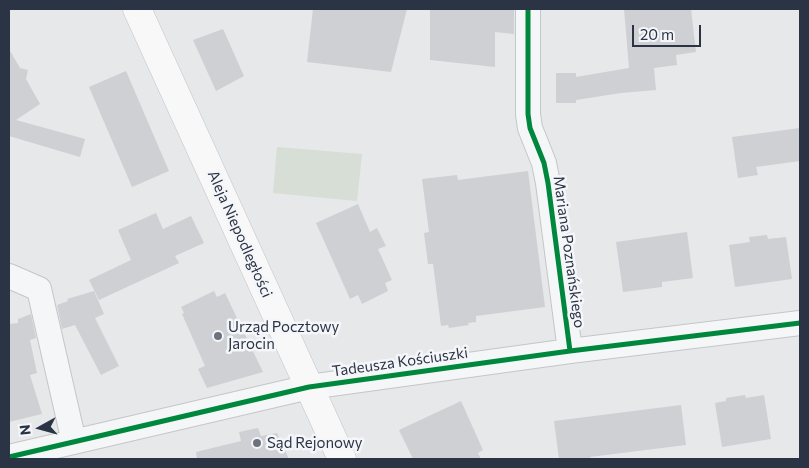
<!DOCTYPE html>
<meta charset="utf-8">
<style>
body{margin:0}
#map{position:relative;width:809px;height:468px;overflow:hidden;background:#e6e8ea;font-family:Commissioner,sans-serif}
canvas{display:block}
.frame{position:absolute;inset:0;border:10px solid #2b3445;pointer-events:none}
.north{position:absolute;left:15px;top:403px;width:50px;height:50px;-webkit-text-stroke:4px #f4f6f9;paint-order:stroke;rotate:263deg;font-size:14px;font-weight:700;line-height:20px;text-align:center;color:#2b3445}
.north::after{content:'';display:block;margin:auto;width:18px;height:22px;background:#2b3445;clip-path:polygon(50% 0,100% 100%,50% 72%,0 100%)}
.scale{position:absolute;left:632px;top:25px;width:69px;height:22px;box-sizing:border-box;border:2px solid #2b3445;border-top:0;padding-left:6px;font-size:15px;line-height:18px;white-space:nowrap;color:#2b3445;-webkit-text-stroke:4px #f4f6f9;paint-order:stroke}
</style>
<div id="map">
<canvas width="809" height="468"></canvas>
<div class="frame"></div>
<div class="north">N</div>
<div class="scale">20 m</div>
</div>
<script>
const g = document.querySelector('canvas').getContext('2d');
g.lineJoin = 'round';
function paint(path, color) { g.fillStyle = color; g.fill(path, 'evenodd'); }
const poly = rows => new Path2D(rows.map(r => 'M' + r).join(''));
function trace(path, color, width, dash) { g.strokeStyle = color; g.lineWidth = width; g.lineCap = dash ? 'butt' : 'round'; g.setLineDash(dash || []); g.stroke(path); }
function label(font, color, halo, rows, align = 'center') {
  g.font = font + ' Commissioner,sans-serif'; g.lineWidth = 5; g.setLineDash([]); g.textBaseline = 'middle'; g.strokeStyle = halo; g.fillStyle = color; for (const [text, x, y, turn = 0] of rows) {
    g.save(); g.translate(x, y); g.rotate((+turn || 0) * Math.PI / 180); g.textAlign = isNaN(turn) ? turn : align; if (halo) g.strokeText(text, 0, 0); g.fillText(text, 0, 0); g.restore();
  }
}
const green = poly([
 [277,147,362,154,357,201,273,193]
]);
const building = poly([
 [313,9,407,9,391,72,307,62],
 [430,9,514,9,514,34,495,32,495,67,430,60],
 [624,9,691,9,696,52,676,55,677,65,654,68,656,90,621,93,576,100,576,103,556,103,556,73,576,73,576,77,629,68],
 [223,29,244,76,216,91,193,40],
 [9,49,20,68,28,70,26,79,40,104,16,120,85,139,80,157,9,136],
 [126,71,169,171,132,187,89,87],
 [800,128,800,161,756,167,758,175,738,178,732,137],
 [528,171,545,307,476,316,476,322,468,323,469,325,449,328,448,325,441,326,433,264,428,264,424,233,429,232,422,179,457,175,458,180],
 [358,204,370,232,377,228,386,246,378,249,392,280,385,283,388,291,362,304,358,295,350,299,316,223],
 [156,213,163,229,191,216,204,243,175,256,179,263,99,300,89,280,131,260,118,230],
 [687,232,693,278,662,282,662,287,623,292,616,242],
 [767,235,768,239,786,237,792,279,735,287,729,245,750,242,749,237],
 [94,291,104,314,95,318,119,366,101,375,75,325,62,329,57,305,68,301,67,299],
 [214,291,217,297,225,293,263,372,207,388,198,369,205,366,182,314,184,313,181,307],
 [31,314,36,338,30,340,37,373,30,375,42,414,9,422,9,324,18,323,18,319],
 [745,395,746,398,764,395,771,439,722,447,715,403,726,401,726,398],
 [461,401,483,450,478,453,481,459,413,459,399,430],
 [681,405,686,445,590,457,591,459,559,459,554,421],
 [258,428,261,436,277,433,289,459,197,459,196,452,241,441,239,432]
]);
const minor = poly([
 [528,9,528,114,530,128,544,163,548,183,570,351],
 [9,276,39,289,74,442],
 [9,457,309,387,570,351,800,323]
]);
const major = poly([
 [137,9,342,459]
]);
const cycleway = poly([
 [528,9,528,114,530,128,544,163,548,183,570,351],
 [9,457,309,387,570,351,800,323]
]);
const markers = [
 [218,336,5,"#6c737f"],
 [257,443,5,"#6c737f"]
];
const streetNames = [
 ["Aleja Niepodległości",240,234,66],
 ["Mariana Poznańskiego",569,252,82],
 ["Tadeusza Kościuszki",400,362,-8]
];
const poiNames = [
 ["Urząd Pocztowy",228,327],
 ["Jarocin",228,344],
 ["Sąd Rejonowy",267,443]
];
paint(green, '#d6ded6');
paint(building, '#ced0d3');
trace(minor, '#c4c6c8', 26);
trace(major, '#c2c5c8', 29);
trace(minor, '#f5f6f7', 24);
trace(major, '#f8f8f8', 28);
trace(cycleway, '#00873e', 5);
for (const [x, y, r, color] of markers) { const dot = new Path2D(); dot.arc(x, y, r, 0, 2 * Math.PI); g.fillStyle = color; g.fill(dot); trace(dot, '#f4f6f9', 2); }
label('15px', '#2b3445', '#f4f6f9', streetNames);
label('15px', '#2b3445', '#f4f6f9', poiNames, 'left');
</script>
